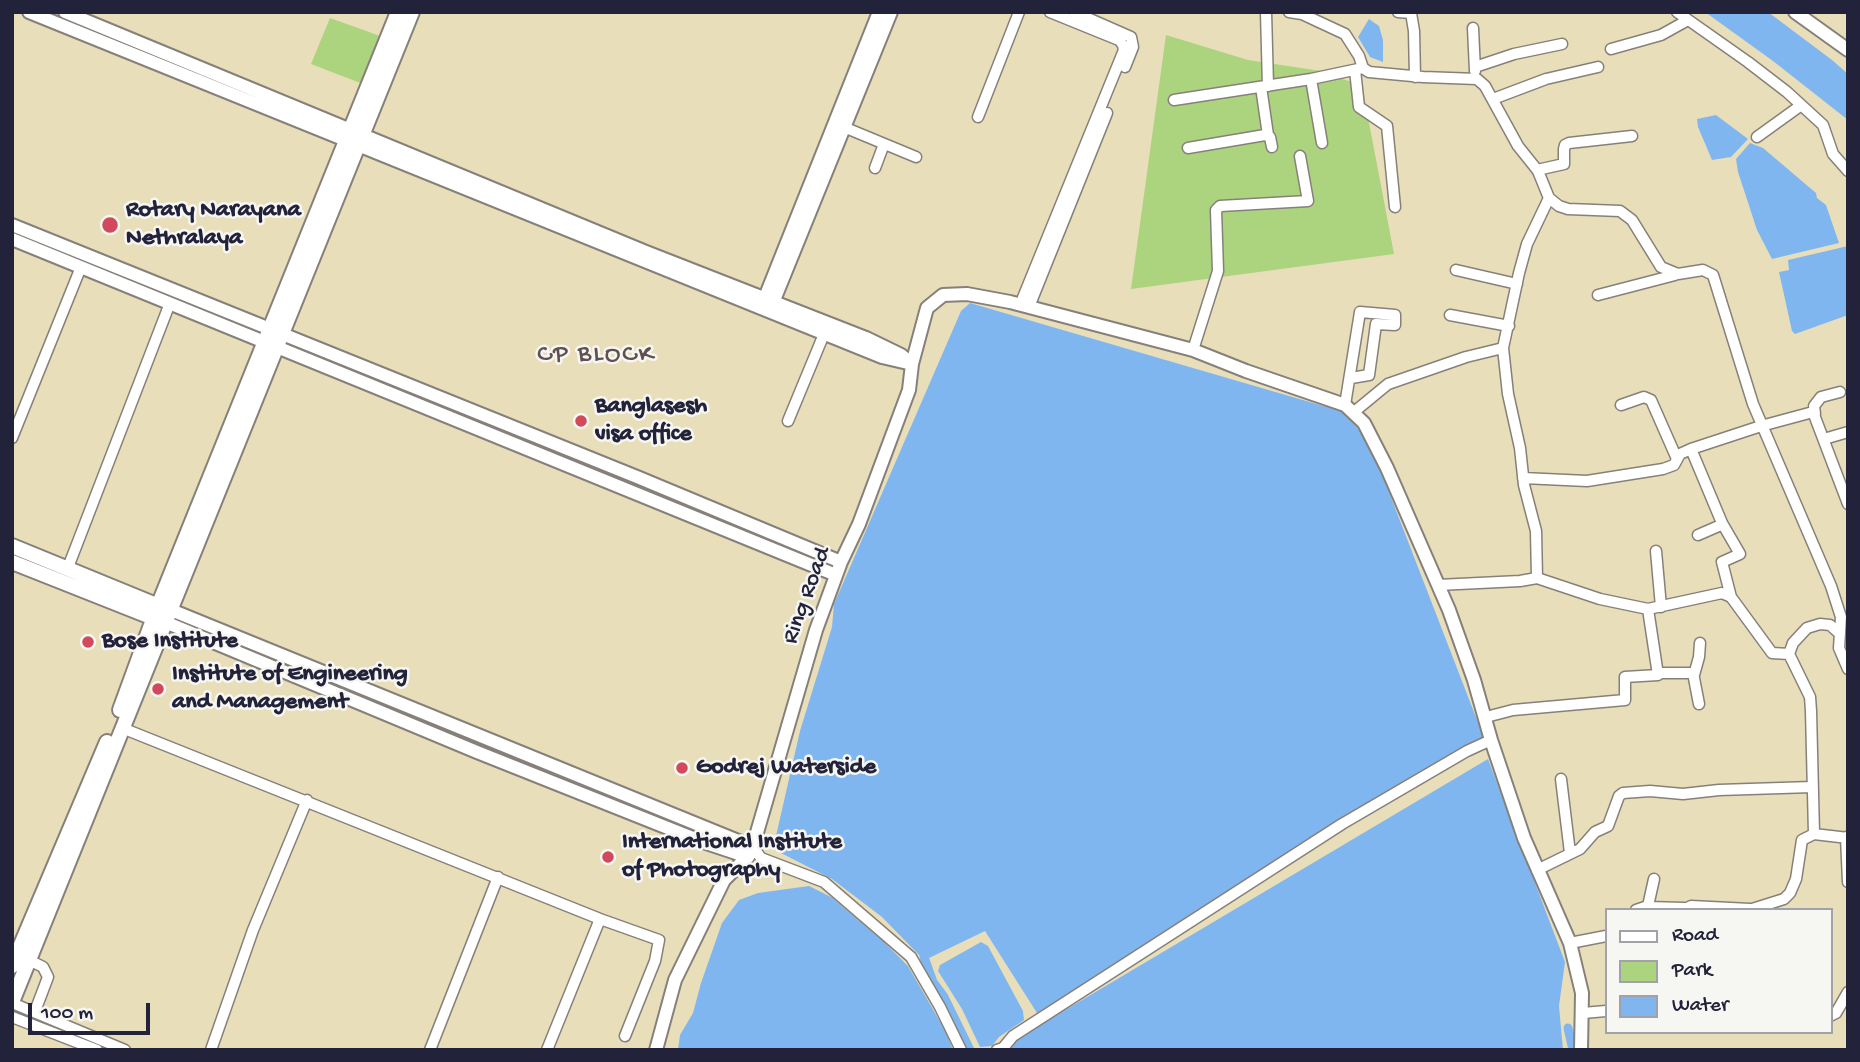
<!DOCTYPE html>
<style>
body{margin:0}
#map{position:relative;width:1860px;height:1062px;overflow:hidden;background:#e9deba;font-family:"Gochi Hand",sans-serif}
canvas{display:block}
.frame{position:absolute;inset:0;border:14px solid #22223b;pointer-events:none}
.legend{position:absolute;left:1605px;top:908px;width:228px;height:126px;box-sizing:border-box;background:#f6f6f2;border:2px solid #a1a1a9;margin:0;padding:9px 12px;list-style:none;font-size:21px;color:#22223b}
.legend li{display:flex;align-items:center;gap:14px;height:35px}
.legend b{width:35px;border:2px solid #a1a1a9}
.scale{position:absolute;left:28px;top:1003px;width:122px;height:32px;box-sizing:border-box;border:4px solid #22223b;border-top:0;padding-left:9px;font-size:21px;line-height:24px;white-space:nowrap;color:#22223b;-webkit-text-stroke:5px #f6f6f2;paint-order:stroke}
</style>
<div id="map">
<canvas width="1860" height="1062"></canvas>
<div class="frame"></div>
<ul class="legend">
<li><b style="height:9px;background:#fff"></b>Road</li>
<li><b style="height:19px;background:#acd37e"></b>Park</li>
<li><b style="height:19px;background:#80b6ef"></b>Water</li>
</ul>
<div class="scale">100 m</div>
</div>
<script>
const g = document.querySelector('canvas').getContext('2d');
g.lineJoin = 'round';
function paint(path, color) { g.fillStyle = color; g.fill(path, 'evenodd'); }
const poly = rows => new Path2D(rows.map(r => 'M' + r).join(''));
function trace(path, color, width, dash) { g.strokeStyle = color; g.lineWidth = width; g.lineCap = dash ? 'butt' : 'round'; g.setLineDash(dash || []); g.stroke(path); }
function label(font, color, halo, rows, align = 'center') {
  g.font = font + ' "Gochi Hand",sans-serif'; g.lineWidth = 5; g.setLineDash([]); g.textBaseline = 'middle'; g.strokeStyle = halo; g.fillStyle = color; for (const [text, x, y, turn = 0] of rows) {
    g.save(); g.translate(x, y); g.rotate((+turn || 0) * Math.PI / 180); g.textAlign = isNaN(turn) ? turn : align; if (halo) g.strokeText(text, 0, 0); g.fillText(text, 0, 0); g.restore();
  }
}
const green = poly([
 [330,18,383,37,363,84,311,64],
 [1166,35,1248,60,1321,71,1362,86,1394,254,1131,289]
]);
const water = poly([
 [1705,12,1768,12,1832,60,1848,74,1848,120,1773,61],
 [1369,19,1379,26,1383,40,1383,62,1370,57,1358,37],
 [1716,115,1748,139,1731,157,1712,160,1698,127,1697,119],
 [1750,143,1763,148,1816,193,1817,198,1826,205,1839,243,1772,259,1757,230,1738,172,1736,159],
 [1848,246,1848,276,1846,277,1848,283,1848,315,1795,334,1792,331,1779,272,1789,270,1788,260],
 [970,303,1344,412,1370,443,1484,738,1379,799,1112,969,1037,1013,985,931,929,958,920,956,882,917,832,879,773,849,800,731,832,627,834,604,961,311],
 [1488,759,1565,962,1559,1006,1563,1050,1009,1050,1018,1038],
 [809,886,831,897,884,942,908,966,946,1032,953,1050,678,1050,680,1035,693,1013,701,983,722,923,739,900,758,893],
 [981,942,988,946,1023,1011,1024,1020,999,1037,992,1046,980,1047,962,1009,938,971,940,965]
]);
const canal = poly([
 [924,957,933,982,944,997,970,1050],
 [1568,1028,1573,1050]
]);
const minor = poly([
 [1074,12,1131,37,1133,47,1125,67],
 [1266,12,1268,86],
 [1289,12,1302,14],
 [1302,12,1302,14,1345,34,1359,56,1363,68,1369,72,1423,77,1477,79,1485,86,1518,146,1538,171,1549,198,1527,244,1519,273,1503,348,1466,357,1388,384,1354,412],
 [1398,12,1411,13,1414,31,1415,77],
 [1677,12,1748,62,1787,92,1823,125,1833,154,1848,171],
 [1473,28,1475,71],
 [1611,49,1661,35,1688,20],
 [1475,67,1514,54,1562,44],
 [1355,70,1359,107,1387,126,1395,207],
 [1311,79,1322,143],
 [1261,87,1268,135],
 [1493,99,1546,79,1598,67],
 [1174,100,1311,79,1363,68],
 [978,117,1019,12],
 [846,128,916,157],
 [1757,137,1800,106],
 [1188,148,1265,135,1270,137,1272,147],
 [875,168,884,144],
 [1537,170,1564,164,1564,149,1565,145,1569,143,1632,136],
 [1549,198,1559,206,1568,209,1620,211,1632,220,1661,267,1678,274,1703,270,1713,275,1753,404,1831,586,1841,617,1839,648,1848,669],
 [1456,270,1517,284],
 [1598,295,1675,275],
 [1020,305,1124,50,1123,45,1119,40,1050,12],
 [1029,307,1107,113],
 [1450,315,1509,326],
 [1193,350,1218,271,1216,210,1220,206,1308,201,1300,156],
 [1345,405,1360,312,1395,315,1395,325,1376,324,1369,375,1351,378],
 [1621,405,1644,397,1651,400,1677,459],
 [1815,414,1814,406,1821,397,1840,392],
 [788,421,824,334],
 [12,438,81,267],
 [1824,439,1848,432],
 [1691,449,1722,523,1721,525,1698,535],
 [1523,478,1587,481,1663,469,1674,465,1680,454,1691,449,1761,426,1813,412,1848,504],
 [1722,523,1740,554,1722,562,1731,597],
 [1656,551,1661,607],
 [67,570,170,303],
 [1537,578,1600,599,1648,609],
 [1438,585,1520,581,1537,578,1536,531,1524,485,1520,448,1508,394,1503,348],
 [1789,654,1793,643,1807,628,1820,624,1830,625,1839,633],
 [1658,673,1693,673,1699,704],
 [1694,675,1699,657,1700,643],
 [1486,717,1513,710,1625,700,1625,677,1658,675,1648,609,1722,593,1731,597,1772,653,1789,654,1810,697,1811,711,1814,834,1802,840,1796,879,1790,893,1784,899,1749,910],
 [122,728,600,919,659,940,655,961,625,1036],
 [1561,779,1570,853],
 [1814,834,1848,838],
 [1846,837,1848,882],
 [753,847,761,858,824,882,911,957,940,1007,961,1050],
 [1537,870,1580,849,1595,832,1608,826,1619,796,1623,793,1650,791,1683,794,1719,790,1812,787],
 [1648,907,1684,908],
 [1636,910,1648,906,1654,879],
 [1683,910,1691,906,1750,909],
 [1570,943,1606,936],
 [29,960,43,967,48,977,37,1006],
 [12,1003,125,1050],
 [1583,1013,1606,1011],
 [1830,1016,1836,1013,1848,992],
 [12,1017,97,1050],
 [211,1050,253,930,307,800],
 [430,1050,498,877],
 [547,1050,600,919],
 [997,1050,1003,1048,1013,1036,1342,824,1467,751,1491,740]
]);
const tertiary = poly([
 [29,12,882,357,912,364],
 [65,12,646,252,866,338,901,355,911,363],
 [1795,12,1848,50],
 [12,225,637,477,841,562],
 [12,239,836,575],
 [762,305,879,12],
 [770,310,891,12],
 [171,610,753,847],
 [165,622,477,752,703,842,748,857],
 [656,1050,675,980,724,880,751,853,816,630,841,562,859,524,909,390,912,364,927,308,943,295,967,294,1010,302,1193,350,1246,371,1345,405,1364,423,1387,468,1449,610,1474,680,1491,740,1524,838,1570,943,1582,993,1581,1050]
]);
const secondary = poly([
 [12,546,166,609],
 [12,562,161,621],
 [120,710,158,606,398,12],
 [12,966,107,742],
 [12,1002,412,12]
]);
const markers = [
 [110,225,9,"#d1495b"],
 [581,421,7,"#d1495b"],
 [88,642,7,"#d1495b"],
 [158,689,7,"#d1495b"],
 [682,768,7,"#d1495b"],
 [608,857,7,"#d1495b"]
];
const poiNames = [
 ["Rotary Narayana",126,211],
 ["Nethralaya",126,239],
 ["Banglasesh",595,407],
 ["visa office",595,435],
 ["Bose Institute",102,642],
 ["Institute of Engineering",172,675],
 ["and Management",172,703],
 ["Godrej Waterside",696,768],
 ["International Institute",622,843],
 ["of Photography",622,871]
];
const streetNames = [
 ["Ring Road",808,596,-70]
];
const neighbourhoodNames = [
 ["CP BLOCK",596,356]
];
paint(green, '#acd37e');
paint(water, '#80b6ef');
trace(canal, '#80b6ef', 9);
trace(minor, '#86807a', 13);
trace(tertiary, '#86807a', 16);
trace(secondary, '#86807a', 18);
trace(minor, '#fff', 10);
trace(tertiary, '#fff', 12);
trace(secondary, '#fff', 14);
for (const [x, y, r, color] of markers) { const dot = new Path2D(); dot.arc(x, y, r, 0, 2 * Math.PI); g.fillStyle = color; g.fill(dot); trace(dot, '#f6f6f2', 2.5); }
label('bold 24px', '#22223b', '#f6f6f2', poiNames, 'left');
label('24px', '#22223b', '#f6f6f2', streetNames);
g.letterSpacing = '2px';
label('26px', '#615051', '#f6f6f2', neighbourhoodNames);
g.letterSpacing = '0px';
</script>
